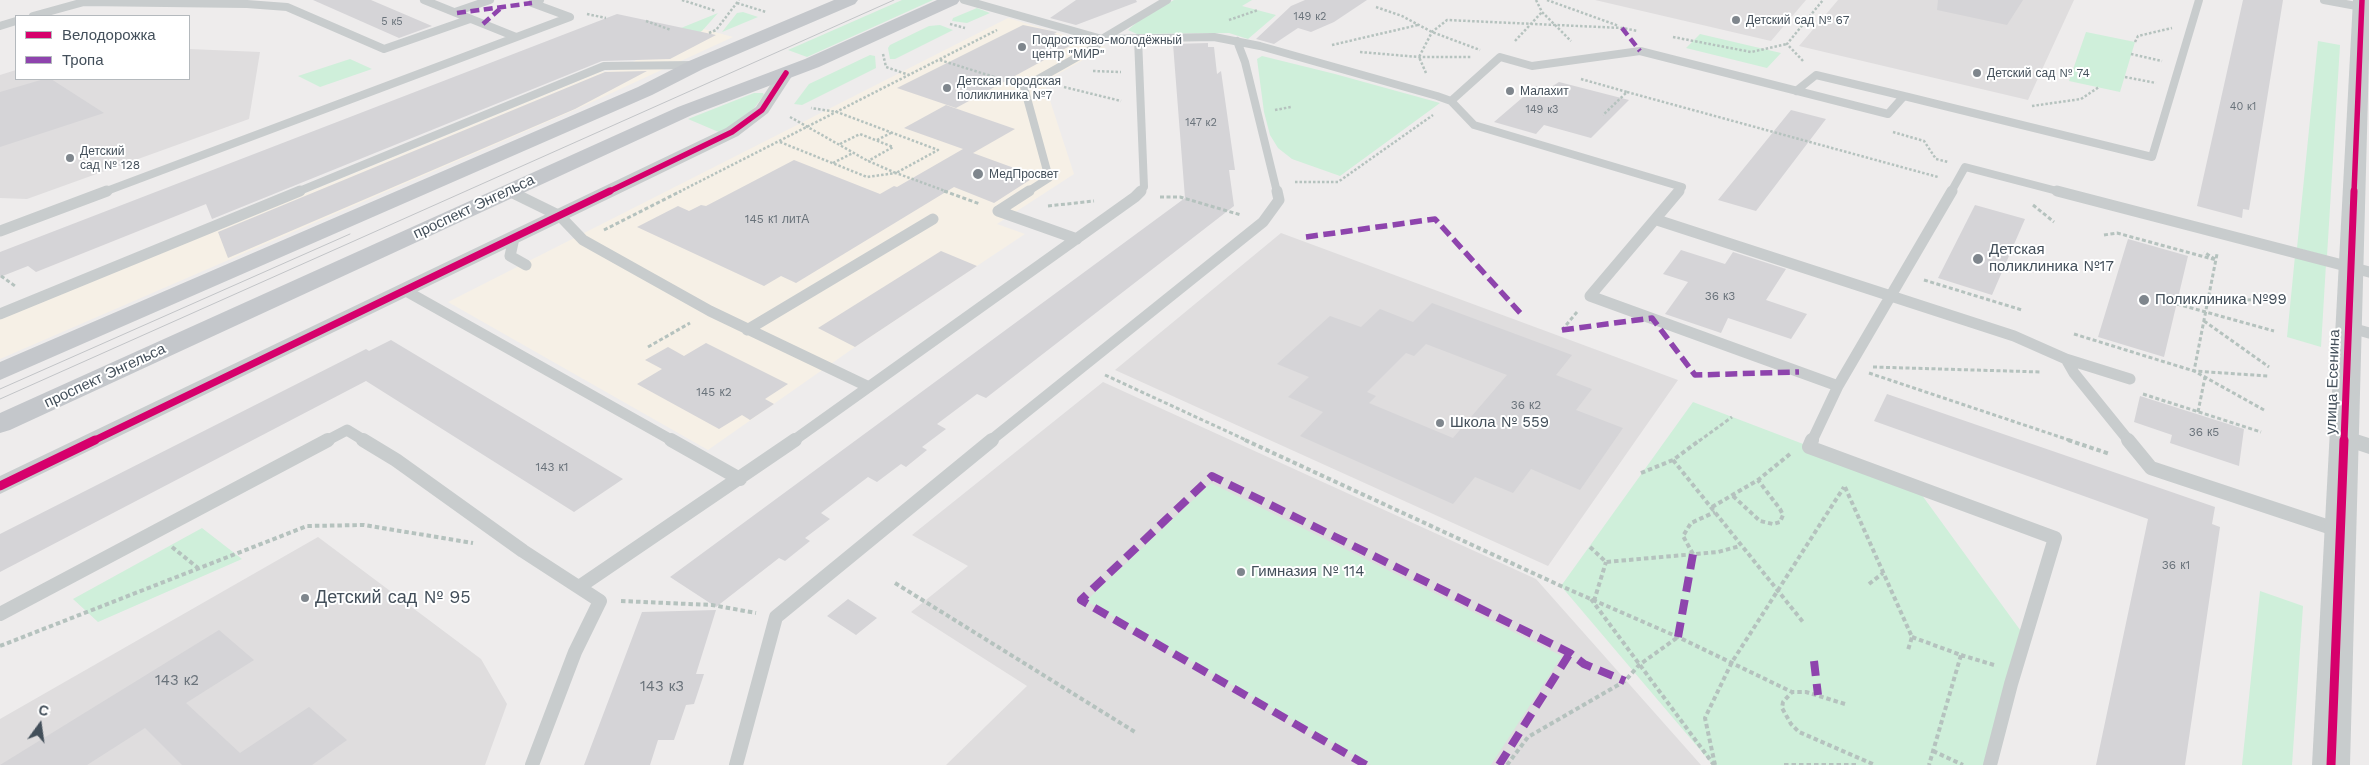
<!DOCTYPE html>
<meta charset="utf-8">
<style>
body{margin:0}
#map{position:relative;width:2369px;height:765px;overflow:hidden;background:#eeecec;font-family:"Work Sans",sans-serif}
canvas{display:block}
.legend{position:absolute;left:15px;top:15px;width:175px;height:65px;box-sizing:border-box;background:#fff;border:1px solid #b4b9bd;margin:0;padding:6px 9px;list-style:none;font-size:15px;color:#434f5a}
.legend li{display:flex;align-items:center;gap:10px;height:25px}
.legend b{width:25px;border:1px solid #b4b9bd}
.north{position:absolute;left:15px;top:700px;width:50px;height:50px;-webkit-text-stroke:4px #fff;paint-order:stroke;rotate:14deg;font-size:14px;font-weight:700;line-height:20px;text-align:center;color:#434f5a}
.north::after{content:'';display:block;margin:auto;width:18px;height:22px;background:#434f5a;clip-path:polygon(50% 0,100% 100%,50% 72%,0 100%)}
</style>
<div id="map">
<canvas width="2369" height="765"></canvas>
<ul class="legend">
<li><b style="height:6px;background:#d6006c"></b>Велодорожка</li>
<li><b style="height:6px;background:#8e44ad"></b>Тропа</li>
</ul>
<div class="north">С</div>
</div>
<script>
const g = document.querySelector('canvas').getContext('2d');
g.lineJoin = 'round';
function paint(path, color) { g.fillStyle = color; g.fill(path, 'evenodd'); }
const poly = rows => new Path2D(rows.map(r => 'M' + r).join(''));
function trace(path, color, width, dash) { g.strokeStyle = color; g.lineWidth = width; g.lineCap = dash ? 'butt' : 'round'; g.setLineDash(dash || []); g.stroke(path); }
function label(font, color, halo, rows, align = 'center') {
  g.font = font + ' "Work Sans",sans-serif'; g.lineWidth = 4; g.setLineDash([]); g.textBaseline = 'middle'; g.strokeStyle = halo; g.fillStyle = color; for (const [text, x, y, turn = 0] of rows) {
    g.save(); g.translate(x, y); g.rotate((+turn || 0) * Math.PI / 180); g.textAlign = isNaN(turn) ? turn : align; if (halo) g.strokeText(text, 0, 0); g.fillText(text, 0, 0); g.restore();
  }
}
const commercial = poly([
 [1008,18,1106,47,1044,82,1074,174,997,224,1025,234,855,347,708,450,448,302],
 [700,28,733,37,577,109,0,359,0,319,600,72,617,70]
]);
const education = poly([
 [1595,0,1806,0,1771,41],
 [1838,0,2074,0,2028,100,1799,46],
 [189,49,260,52,249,119,27,199,0,198,0,75,16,70,16,79,189,79],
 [1281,233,1678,380,1548,566,1115,370],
 [1103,382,1536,579,1701,765,946,765,1027,686,911,612,968,566,912,535],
 [318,537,481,659,507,704,485,765,0,765,0,719]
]);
const green = poly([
 [902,0,933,0,807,57,788,50],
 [1174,0,1252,0,1242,6,1276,15,1248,39,1229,33,1137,34,1128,30,1142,18],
 [977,8,990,13,967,23,952,21,953,18],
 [743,12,758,17,722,32,737,13],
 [718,13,702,31,650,58,607,58],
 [940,25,953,30,895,59,890,59,888,48,890,45,929,26],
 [2086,32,2135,42,2120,92,2069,81],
 [1700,34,1781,53,1767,68,1686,48],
 [2318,41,2340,45,2327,256,2297,248],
 [870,55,875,56,876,68,802,105,794,104,809,84],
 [1262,56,1335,74,1440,103,1340,176,1292,159,1278,148,1270,135,1264,112,1257,59],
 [350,59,372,69,320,87,298,76],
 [754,93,763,93,764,95,752,111,721,133,688,119],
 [2295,256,2326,264,2321,347,2287,337],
 [1693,402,1916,487,2026,638,1991,765,1713,765,1561,586],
 [1211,483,1562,656,1491,765,1371,765,1086,601],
 [202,528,242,559,98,622,73,599],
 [2260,591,2303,606,2292,765,2242,765]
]);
const building = poly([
 [313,0,371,0,432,26,399,38],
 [1076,0,1136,0,1137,2,1076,25,1050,18],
 [1305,0,1367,0,1334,22,1311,32,1298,28,1274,44,1256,39,1291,6],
 [1938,0,2023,0,2007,25,1937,10],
 [2243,0,2283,0,2249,210,2243,209,2242,218,2197,206],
 [617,14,716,35,670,59,602,61,212,219,206,204,36,272,28,266,0,277,0,252],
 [1023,25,1057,32,1054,34,1079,41,956,108,897,88],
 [1208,43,1208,47,1214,47,1217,74,1221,71,1235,170,1229,170,1234,206,986,398,977,394,937,424,946,429,922,447,927,450,906,467,901,464,877,482,868,477,821,513,830,519,805,538,810,541,785,561,779,558,716,607,670,577,1185,198,1173,44],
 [647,71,575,109,228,258,218,232,605,72],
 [44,79,51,79,104,113,0,147,0,92],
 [1559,82,1629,100,1591,138,1544,125,1536,134,1494,122,1536,86,1548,89],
 [946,105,1015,129,973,153,1036,176,994,203,954,187,796,283,781,276,764,286,637,227,678,206,689,211,701,205,706,206,794,160,880,194,894,186,897,187,963,149,904,128],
 [1791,110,1826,119,1756,211,1718,200],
 [1975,205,2025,219,1992,295,1938,278],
 [2128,239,2188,256,2164,357,2098,337],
 [1681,250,1725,264,1733,252,1786,269,1766,300,1807,314,1791,339,1728,318,1721,333,1665,314,1688,282,1663,274],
 [941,251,977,266,855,347,818,328],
 [1432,303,1572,355,1556,375,1592,389,1576,410,1623,428,1580,490,1531,469,1513,493,1475,477,1453,504,1300,436,1323,412,1288,397,1309,377,1277,364,1330,316,1361,327,1380,309,1413,322],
 [1426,344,1507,375,1453,438,1369,403,1376,396,1367,392,1406,353,1414,356],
 [391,340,623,479,574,512,366,381,0,572,0,534,366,349,369,351],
 [706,343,788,384,765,399,774,404,750,420,742,415,719,429,637,384,662,369,645,360,668,347,684,356],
 [1887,394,2215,507,2212,524,2220,527,2185,765,2096,765,2148,519,1874,421],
 [2140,396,2244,429,2239,466,2170,443,2172,435,2134,422],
 [848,599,877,618,856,635,827,616],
 [716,610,696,674,704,674,694,704,686,705,674,740,658,740,650,765,584,765,642,612],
 [219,630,254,660,186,703,240,753,309,707,347,740,312,765,182,765,145,728,87,765,0,765]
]);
const pathFar2 = poly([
 [682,0,716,11],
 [1536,0,1542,12,1571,41],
 [1547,0,1619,26],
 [737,3,766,12],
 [1376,7,1402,16,1432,32,1480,50],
 [587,14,606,18],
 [1229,20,1258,10],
 [646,21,671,30],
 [950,24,965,28],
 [709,33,716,30,739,0],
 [1673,37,1751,52,1787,44],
 [1515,41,1542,12],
 [2135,42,2138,36,2172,28],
 [1332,45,1418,25],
 [1360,52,1419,57,1471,57],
 [883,54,886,67,909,75],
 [2131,54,2162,61],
 [940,60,1007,81],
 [1803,61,1787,44,1823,0],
 [1093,71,1121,72],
 [1426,73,1419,57,1432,32,1447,20,1622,28,1638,31],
 [2125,77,2156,83],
 [1581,79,1627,92,1603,115],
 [1064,87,1121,101],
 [1627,92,1938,177],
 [2032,106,2081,99,2099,87],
 [1275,110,1291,107],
 [790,117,868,161,896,173,938,150,837,112,811,108],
 [1893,132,1924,141,1936,159,1948,162],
 [877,140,891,133],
 [780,142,867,177,896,173,948,192],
 [840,144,860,134,893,147,868,161],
 [833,163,853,153],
 [1295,182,1338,182,1433,115],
 [679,192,997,30]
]);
const pathFar1 = poly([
 [944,191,980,204],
 [1160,197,1180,197,1241,215],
 [2033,205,2054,222],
 [1048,206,1094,201],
 [604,230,681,191],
 [2104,235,2117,233,2216,260,2204,252],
 [1,276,15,286],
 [1924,280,2022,310],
 [2208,301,2278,299],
 [2177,304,2274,331],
 [2204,321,2269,367],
 [1562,330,1577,312],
 [2074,334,2194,371,2217,254],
 [648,347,690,323],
 [1873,367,2041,372],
 [1869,373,2072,441],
 [1105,375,1248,441],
 [2143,394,2261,432],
 [2264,410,2194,371,2268,376],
 [2198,412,2205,377],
 [1699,441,1732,417]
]);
const path = poly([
 [1245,440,1561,586,1678,637,1792,692],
 [2068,440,2110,454],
 [1673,460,1803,622],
 [1641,473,1673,460,1700,440],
 [1845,487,1912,637,1908,650],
 [1733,496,1760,521,1773,524,1780,522,1783,515,1780,509,1758,480],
 [1712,507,1758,480,1790,454],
 [172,547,198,568],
 [1590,547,1606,562,1718,552,1740,546],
 [1693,554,1683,536,1691,523,1715,512],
 [895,583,1135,732],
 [1869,584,1883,573],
 [1591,599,1714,765],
 [621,601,712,605,756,613],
 [1594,601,1606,562],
 [1912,637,1961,655,1929,765],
 [0,646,307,526,364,525,473,543],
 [1961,655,1994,665],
 [1845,704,1806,692,1792,692,1783,702,1782,708,1791,724,1799,732,1875,765],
 [1933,751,1963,765],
 [1507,765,1528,737,1625,681,1639,665,1678,637],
 [1715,765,1705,718,1732,662,1844,487],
 [1784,765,1859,765]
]);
const serviceFar2 = poly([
 [424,0,516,37],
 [964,0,1102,39,1214,37,1260,46,1437,96,1451,101,1474,125,1682,187,1678,192],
 [2324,0,2362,7],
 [455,12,490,0],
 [33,16,84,2,247,4,287,7,384,49,470,19],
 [0,26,16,21],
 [1138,38,1144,187,1139,192],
 [1237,41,1245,62,1277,192],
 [1796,91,1816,75,1904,96],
 [1451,101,1500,57,1532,66,1640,51,1888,114,1904,96,2152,157,2199,0],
 [509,191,511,192],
 [104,192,570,17,532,3,540,0],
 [297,192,604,66,694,65],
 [1027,192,1049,178,1024,87,1095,47,1102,39,1167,0],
 [1951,192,1965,167,2061,192]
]);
const serviceFar1 = poly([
 [509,191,560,216,583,240,710,311,869,387],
 [1679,191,1590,296,1838,386],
 [2057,191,2369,272],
 [998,211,1029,191],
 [998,211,1077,239],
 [1657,220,2014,336,2066,359,2130,379],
 [0,231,107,191],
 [514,238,510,256,526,265],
 [406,291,673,441],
 [0,314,300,191],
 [2348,327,2369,333],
 [747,330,933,219],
 [2066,359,2074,373,2129,441],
 [326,441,347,430,365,441],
 [793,441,1135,197,1141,191],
 [990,441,1263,222,1279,200,1277,191],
 [1812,441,1838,386,1952,191]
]);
const service = poly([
 [363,440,396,460,523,551,600,601,575,652,532,765],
 [671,440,740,479],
 [1812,440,1809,447,2055,538,2011,684,1990,765],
 [2128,440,2151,468,2338,530],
 [579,587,795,440],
 [0,614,328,440],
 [736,765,776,617,992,440]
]);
const minor = poly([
 [786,68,792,70,794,73,768,113,738,136,0,494,0,476,726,128,756,107,780,70,786,68],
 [2344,430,2369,438,2369,454,2336,443,2332,438,2336,433,2344,430]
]);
const tertiary = poly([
 [2353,0,2369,0,2369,58,2350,765,2312,765,2353,0]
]);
const primary = poly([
 [834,0,858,0,855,4,703,69,652,95,0,380,0,362,638,87,689,61,834,0],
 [937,0,960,0,957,4,819,67,692,115,10,430,0,433,0,413,678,107,805,59,937,0]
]);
const tram = poly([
 [0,389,350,234],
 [0,399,894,0]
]);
const quietFar2 = poly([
 [457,13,532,3],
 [483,24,502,7],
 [1622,28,1640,51]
]);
const quietFar1 = poly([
 [1306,237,1435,219,1523,316],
 [1562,330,1652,318,1695,375,1799,372]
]);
const quiet = poly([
 [1678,637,1693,554],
 [1814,661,1818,695],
 [1366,765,1081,600,1212,476,1570,653,1584,664,1625,681],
 [1499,765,1570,653]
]);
const cyclewayFar2 = poly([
 [608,192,732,132,762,110,786,73],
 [2354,192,2362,0]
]);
const cyclewayFar1 = poly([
 [93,441,610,191],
 [2344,441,2354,191]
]);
const cycleway = poly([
 [0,486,95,440],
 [2331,765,2344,440]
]);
const markers = [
 [1736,20,5,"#7f868d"],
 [1022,47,5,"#7f868d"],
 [1977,73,5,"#7f868d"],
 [947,88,5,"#7f868d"],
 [1510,91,5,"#7f868d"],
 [70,158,5,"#7f868d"],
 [978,174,6,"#7f868d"],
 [1978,259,6,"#7f868d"],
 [2144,300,6,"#7f868d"],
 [1440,423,5,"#7f868d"],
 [1241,572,5,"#7f868d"],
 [305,598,5,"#7f868d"]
];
const farNumbernames = [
 ["149 к2",1310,17],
 ["5 к5",392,22],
 ["40 к1",2243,107],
 ["149 к3",1542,110],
 ["147 к2",1201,123]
];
const farPoinames = [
 ["Детский сад № 67",1746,20],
 ["Подростково-молодёжный",1032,40],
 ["центр \"МИР\"",1032,54],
 ["Детский сад № 74",1987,73],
 ["Детская городская",957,81],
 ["поликлиника №7",957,95],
 ["Малахит",1520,91],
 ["Детский",80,151],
 ["сад № 128",80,165],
 ["МедПросвет",989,174]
];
const numberNames = [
 ["145 к1 литА",777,219],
 ["36 к3",1720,296],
 ["145 к2",714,392],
 ["36 к2",1526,405],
 ["36 к5",2204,432],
 ["143 к1",552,467],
 ["36 к1",2176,565]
];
const streetNames = [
 ["проспект Энгельса",474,207,-25],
 ["проспект Энгельса",105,376,-25],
 ["улица Есенина",2333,382,-88]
];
const poiNames = [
 ["Детская",1989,250],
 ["поликлиника №17",1989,267],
 ["Поликлиника №99",2155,300],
 ["Школа № 559",1450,423],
 ["Гимназия № 114",1251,572]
];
const nearNumbernames = [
 ["143 к2",177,681],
 ["143 к3",662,687]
];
const nearPoinames = [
 ["Детский сад № 95",315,598]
];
paint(commercial, '#f6f0e6');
paint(education, '#dfddde');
paint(green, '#cfefda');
paint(building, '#d5d4d7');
trace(pathFar2, '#b5c2be', 2.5, [2.5, 2]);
trace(pathFar1, '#b5c2be', 3, [4, 2.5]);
trace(path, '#b5c2be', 4, [4.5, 3]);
trace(serviceFar2, '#c8cccd', 8);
trace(serviceFar1, '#c8cccd', 11);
trace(service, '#c8cccd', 14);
paint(minor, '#c8cccd');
paint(tertiary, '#c8cccd');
paint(primary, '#c4c7cb');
trace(tram, '#c2c4c7', 1);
trace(quietFar2, '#8e44ad', 4.5, [9, 4.5]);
trace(quietFar1, '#8e44ad', 5.5, [12, 5.5]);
trace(quiet, '#8e44ad', 8, [15, 8]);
trace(cyclewayFar2, '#d6006c', 5.5);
trace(cyclewayFar1, '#d6006c', 7);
trace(cycleway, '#d6006c', 9);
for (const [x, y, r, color] of markers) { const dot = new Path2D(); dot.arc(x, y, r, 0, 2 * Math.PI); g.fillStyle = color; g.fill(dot); trace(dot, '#fff', 2); }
label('11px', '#69727a', null, farNumbernames);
label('12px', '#434f5a', '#fff', farPoinames, 'left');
label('12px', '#69727a', null, numberNames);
label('15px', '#434f5a', '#fff', streetNames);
label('15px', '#434f5a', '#fff', poiNames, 'left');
label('15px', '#69727a', null, nearNumbernames);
label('18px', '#434f5a', '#fff', nearPoinames, 'left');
</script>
